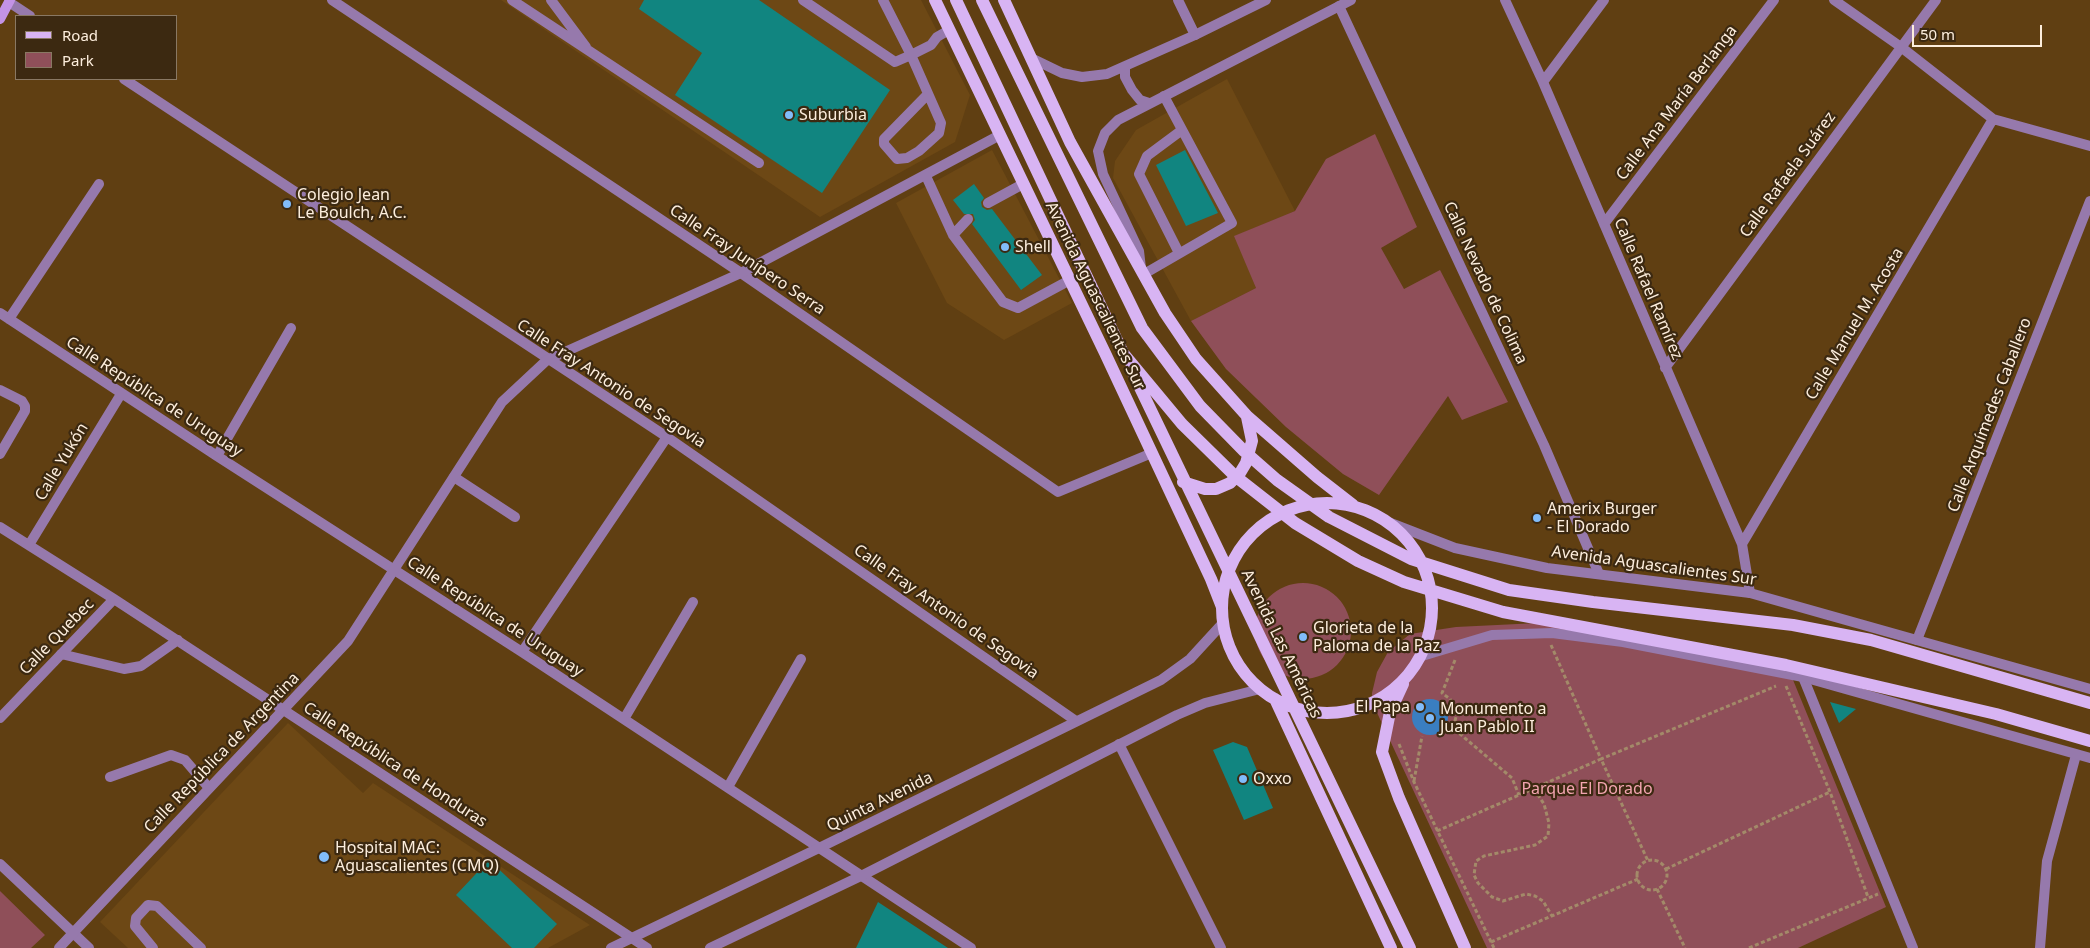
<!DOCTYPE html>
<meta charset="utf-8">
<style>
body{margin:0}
#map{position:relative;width:2090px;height:948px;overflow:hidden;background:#603f12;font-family:"Noto Sans",sans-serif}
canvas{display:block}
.legend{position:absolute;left:15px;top:15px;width:162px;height:65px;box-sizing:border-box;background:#3c2911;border:1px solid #897863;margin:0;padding:6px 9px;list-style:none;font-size:15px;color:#fdeedd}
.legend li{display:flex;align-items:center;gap:10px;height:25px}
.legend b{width:25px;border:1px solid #897863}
.scale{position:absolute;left:1912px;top:25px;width:130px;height:22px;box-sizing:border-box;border:2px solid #fdeedd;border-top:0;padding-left:6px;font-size:15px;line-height:18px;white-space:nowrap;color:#fdeedd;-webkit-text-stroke:4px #3c2911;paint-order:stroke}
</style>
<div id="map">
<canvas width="2090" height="948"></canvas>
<ul class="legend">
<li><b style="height:6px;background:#d8b4f3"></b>Road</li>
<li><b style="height:14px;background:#8f4f59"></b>Park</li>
</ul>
<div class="scale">50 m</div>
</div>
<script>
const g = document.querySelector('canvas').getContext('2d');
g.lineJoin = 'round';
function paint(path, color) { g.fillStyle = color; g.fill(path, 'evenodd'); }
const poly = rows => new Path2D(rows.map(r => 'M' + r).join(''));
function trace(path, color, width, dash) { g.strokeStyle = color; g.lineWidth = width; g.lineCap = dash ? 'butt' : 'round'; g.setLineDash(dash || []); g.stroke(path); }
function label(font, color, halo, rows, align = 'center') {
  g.font = font + ' "Noto Sans",sans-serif'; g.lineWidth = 4.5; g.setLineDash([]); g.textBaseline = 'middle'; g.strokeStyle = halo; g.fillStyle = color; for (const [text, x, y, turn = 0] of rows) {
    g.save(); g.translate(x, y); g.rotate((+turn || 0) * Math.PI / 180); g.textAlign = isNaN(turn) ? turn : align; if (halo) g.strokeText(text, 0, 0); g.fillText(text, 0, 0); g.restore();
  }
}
const built = poly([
 [501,0,921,0,970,95,955,142,820,217],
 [1227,79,1295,211,1235,236,1256,288,1191,321,1113,178,1115,161,1136,130],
 [992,150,1072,303,1004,340,947,303,896,203],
 [288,723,363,793,373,783,590,925,548,948,128,948,100,922]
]);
const green = poly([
 [1375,134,1417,227,1381,248,1404,289,1440,270,1508,402,1462,420,1448,396,1379,495,1343,474,1286,427,1226,369,1191,321,1256,288,1234,236,1295,211,1326,159],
 '1255 631a48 48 0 1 1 96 0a48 48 0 1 1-96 0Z',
 [1538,623,1791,675,1886,907,1798,948,1487,948,1372,702,1372,693,1377,672,1388,652,1410,634,1456,627],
 [0,891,45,935,31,948,0,948]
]);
const water = poly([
 '1412 717a18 18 0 1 1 36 0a18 18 0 1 1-36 0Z'
]);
const building = poly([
 [644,0,759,0,890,90,822,193,675,95,702,53,639,9],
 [1185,150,1218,213,1186,226,1156,165],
 [974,184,984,198,981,202,982,207,987,210,992,209,1042,275,1021,290,972,224,975,220,973,214,964,214,953,200],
 [1830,702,1856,709,1839,723],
 [1233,742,1247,747,1273,808,1244,820,1213,750],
 [489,860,557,924,534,948,512,948,456,895],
 [878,902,948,948,856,948]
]);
const path = poly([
 [1551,645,1601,759,1776,686],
 [1455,660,1442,693,1450,699,1455,708,1456,717,1453,728,1512,778,1519,795],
 [1786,686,1830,792,1868,897],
 [1399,744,1414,782,1494,948],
 [1414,781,1422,736],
 [1534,789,1544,804,1549,823,1548,836,1535,845,1484,856,1476,861,1474,875,1478,883,1492,897,1503,901,1526,894,1535,896,1543,901,1552,916],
 [1437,831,1601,759,1648,861],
 '1637 875a15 15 0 1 1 30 0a15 15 0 1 1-30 0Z',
 [1666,869,1830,792],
 [1657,889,1685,948],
 [1491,942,1638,879],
 [1749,948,1878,894]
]);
const service = poly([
 [512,0,759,163],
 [551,0,586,47],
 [803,0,895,62,911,55,941,123,939,133,919,151,907,158,897,159,884,144,884,139,928,94],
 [883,0,911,55,931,45,937,37,949,30],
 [926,176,953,235,1003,302,1018,308,1070,280],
 [988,203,1023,184],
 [953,235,968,219],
 [1179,253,1139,174,1147,156,1182,130],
 [1144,274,1232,223,1164,96],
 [0,390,22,401,25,406,25,411,0,454],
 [110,777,171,755,185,760,209,788],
 [153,948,135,926,136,918,148,905,157,906,201,948]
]);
const minor = poly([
 [332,0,741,273,1058,492,1152,453],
 [1178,0,1195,35],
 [1505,0,1543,82,1742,544,1750,593],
 [1834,0,1901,47,1993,119,2090,146],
 [9,2,30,16],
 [1339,6,1544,445,1599,574],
 [124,79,667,437,1076,721],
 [1543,82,1604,0],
 [1604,224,1774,0],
 [0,313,217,456,522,652,971,948],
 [9,319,99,184],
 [1665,368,1936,0],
 [217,456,291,328],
 [454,477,515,517],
 [0,527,114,599,647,948],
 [1742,544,1993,119],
 [29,545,121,394],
 [1917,640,2090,201],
 [522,652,667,437],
 [61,654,124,669,141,666,178,640],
 [1803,677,1913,948],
 [0,718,114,599],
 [624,719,693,602],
 [1119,744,1221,948],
 [728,787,801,659],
 [0,864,89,948],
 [2040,948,2047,861,2076,755]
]);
const tertiary = poly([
 [1031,58,1062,73,1082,77,1107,74,1195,35,1266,0],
 [1125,67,1125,77,1132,90,1140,100,1149,103],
 [1141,268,1139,251,1103,174,1098,151,1105,133,1118,120,1351,0],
 [1388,522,1455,548,1547,568,1750,593,2090,689],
 [1422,656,1492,635,1552,633,1623,642,1803,677,2090,758],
 [59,948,348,641,502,402,547,360,741,273,1000,135],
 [611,948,819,848,1161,680,1190,659,1223,623],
 [710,948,863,875,1177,715,1205,703,1260,689]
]);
const secondary = poly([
 [0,19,10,0]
]);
const primary = poly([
 [935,0,1105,353,1211,579,1222,607],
 [956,0,1123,353,1182,424,1235,476,1295,523,1358,561,1404,582,1503,612,1786,665,1996,714,2090,741],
 [982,0,1142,328,1200,406,1244,451,1277,480,1329,517,1411,559,1509,590,1593,602,1793,625,1871,640,2090,703],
 [1004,0,1070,142,1165,313,1196,359,1247,416,1317,477,1353,505],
 [1132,371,1410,948],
 [1183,482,1205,489,1216,489,1230,483,1240,473,1246,463,1252,441,1247,417],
 '1222 608a105 105 0 1 1 210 0a105 105 0 1 1-210 0Z',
 [1403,684,1390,712,1382,752,1399,798,1465,948],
 [1275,699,1391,948]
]);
const markers = [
 [789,115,5,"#81bcfa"],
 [287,204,5,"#81bcfa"],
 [1005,247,5,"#81bcfa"],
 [1537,518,5,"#81bcfa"],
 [1303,637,5,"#81bcfa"],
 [1420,707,5,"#81bcfa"],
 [1430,718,5,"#81bcfa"],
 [1243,779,5,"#81bcfa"],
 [324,857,6,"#81bcfa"]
];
const streetNames = [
 ["Calle Ana María Berlanga",1677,103,-53],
 ["Calle Rafaela Suárez",1788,175,-54],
 ["Calle Fray Junípero Serra",747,260,34],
 ["Calle Nevado de Colima",1485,283,65],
 ["Calle Rafael Ramírez",1648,289,67],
 ["Avenida Aguascalientes Sur",1095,296,64],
 ["Calle Manuel M. Acosta",1855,324,-59],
 ["Calle Fray Antonio de Segovia",611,384,33],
 ["Calle República de Uruguay",154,397,33],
 ["Calle Arquímedes Caballero",1990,415,-69],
 ["Calle Yukón",62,462,-59],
 ["Avenida Aguascalientes Sur",1654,566,8],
 ["Calle Fray Antonio de Segovia",946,612,35],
 ["Calle República de Uruguay",495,617,33],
 ["Calle Quebec",57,637,-46],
 ["Avenida Las Américas",1281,644,64],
 ["Calle República de Argentina",222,753,-46],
 ["Calle República de Honduras",395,765,33],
 ["Quinta Avenida",880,802,-26]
];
const poiNames = [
 ["Suburbia",799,115],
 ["Colegio Jean",297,195],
 ["Le Boulch, A.C.",297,213],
 ["Shell",1015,247],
 ["Amerix Burger",1547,509],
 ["- El Dorado",1547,527],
 ["Glorieta de la",1313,628],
 ["Paloma de la Paz",1313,646],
 ["El Papa",1410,707,"right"],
 ["Monumento a",1440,709],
 ["Juan Pablo II",1440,727],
 ["Oxxo",1253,779],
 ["Hospital MAC:",335,848],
 ["Aguascalientes (CMQ)",335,866]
];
const parkNames = [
 ["Parque El Dorado",1587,789]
];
paint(built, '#6d4815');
paint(green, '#8f4f59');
paint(water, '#3a7ec1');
paint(building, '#118580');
trace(path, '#a38a69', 3, [4, 2.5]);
trace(service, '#9679ac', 10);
trace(minor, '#9679ac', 10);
trace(tertiary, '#9679ac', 10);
trace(secondary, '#c393e5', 10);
trace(primary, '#d8b4f3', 12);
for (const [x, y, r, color] of markers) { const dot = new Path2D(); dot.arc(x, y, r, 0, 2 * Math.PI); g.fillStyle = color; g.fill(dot); trace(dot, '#3c2911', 2); }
label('16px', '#fdeedd', '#3c2911', streetNames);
label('16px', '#fdeedd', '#3c2911', poiNames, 'left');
label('16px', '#f3a5b0', '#3c2911', parkNames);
</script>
